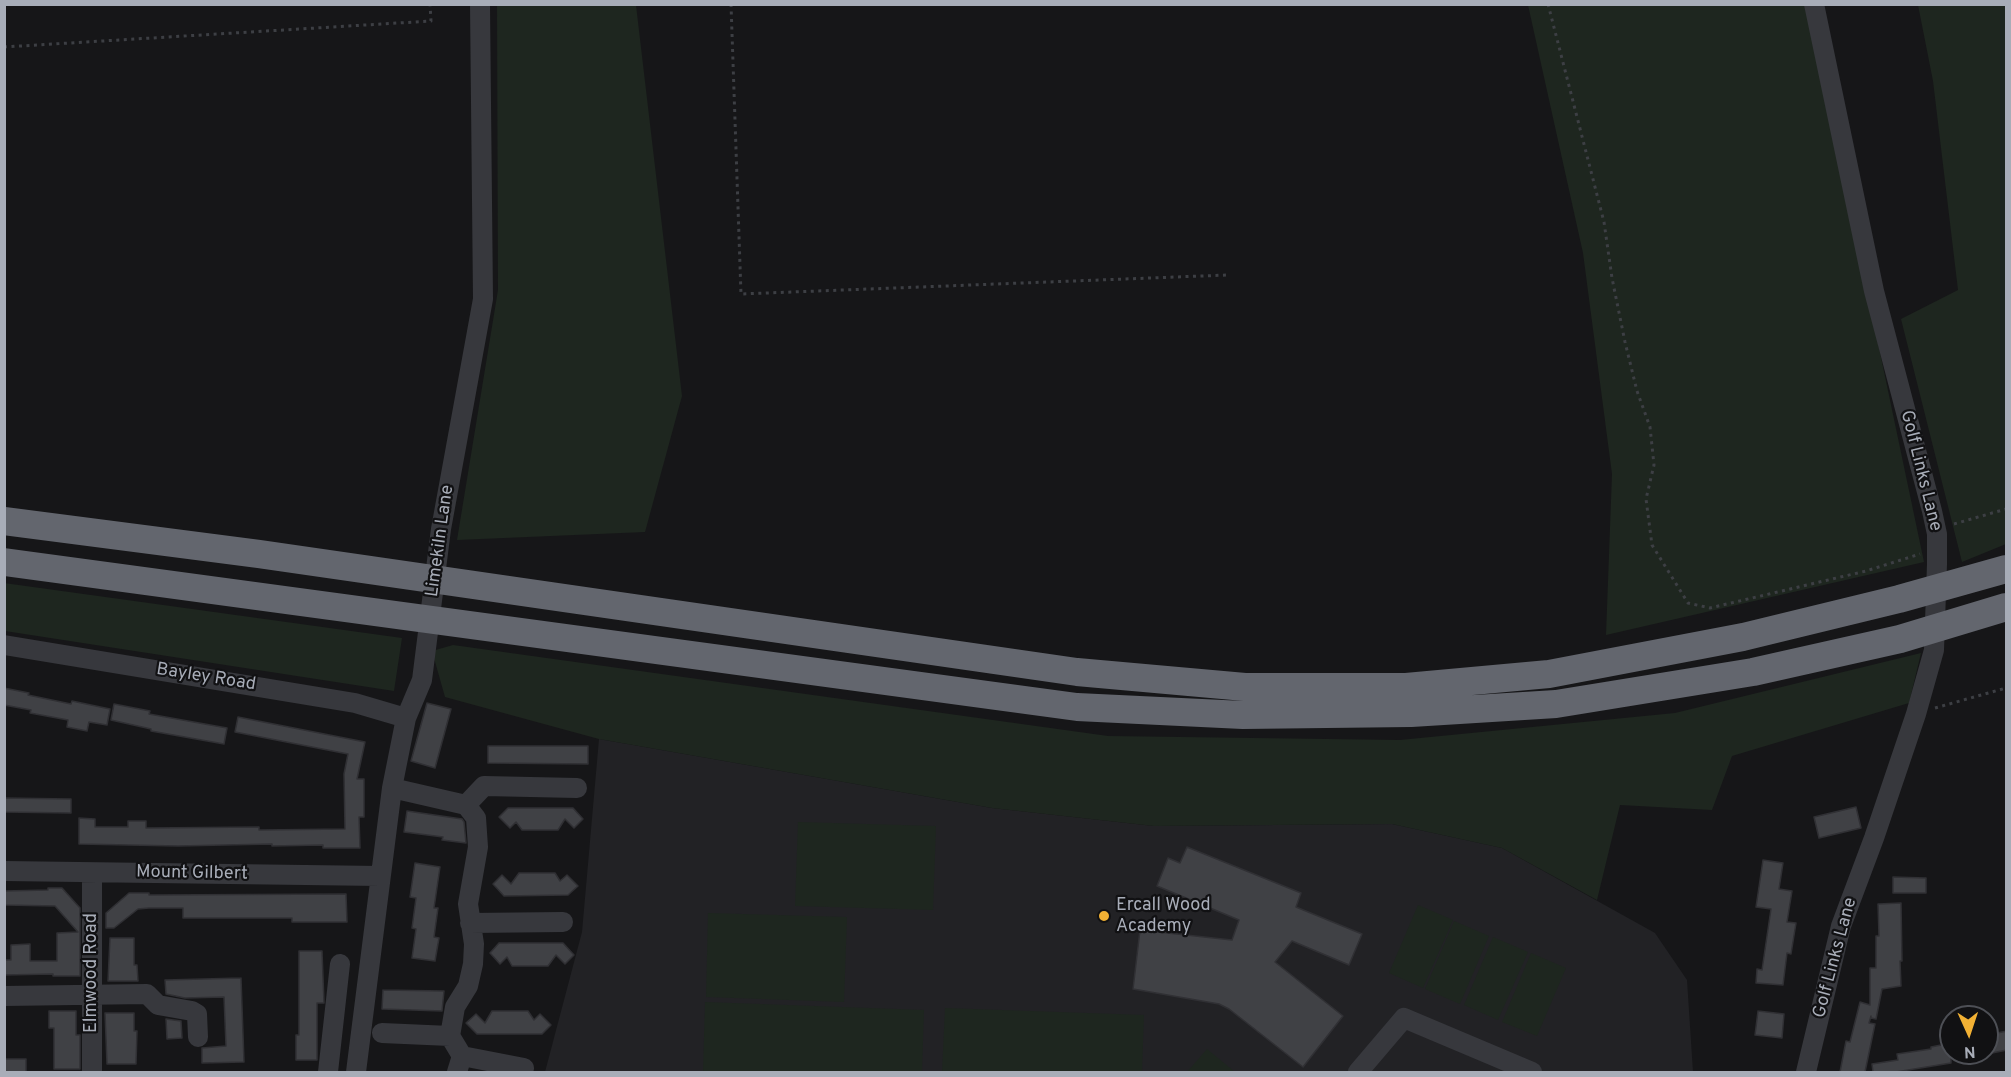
<!DOCTYPE html>
<style>
body{margin:0}
#map{position:relative;width:2011px;height:1077px;overflow:hidden;background:#161618;font-family:Overpass,sans-serif}
canvas{display:block}
.frame{position:absolute;inset:0;border:6px solid #a8adb8;pointer-events:none}
.north{position:absolute;left:1939px;top:1005px;width:60px;height:60px;box-sizing:border-box;background:#111113;border:2px solid #4d4f55;border-radius:50%;rotate:177deg;font-size:16px;font-weight:700;line-height:24px;text-align:center;color:#a8adb8}
.north::after{content:'';display:block;margin:auto;width:21px;height:27px;background:#f2b134;clip-path:polygon(50% 0,100% 100%,50% 72%,0 100%)}
</style>
<div id="map">
<canvas width="2011" height="1077"></canvas>
<div class="frame"></div>
<div class="north">N</div>
</div>
<script>
const g = document.querySelector('canvas').getContext('2d');
g.lineJoin = 'round';
function paint(path, color) { g.fillStyle = color; g.fill(path, 'evenodd'); }
const poly = rows => new Path2D(rows.map(r => 'M' + r).join(''));
function trace(path, color, width, dash) { g.strokeStyle = color; g.lineWidth = width; g.lineCap = dash ? 'butt' : 'round'; g.setLineDash(dash || []); g.stroke(path); }
function label(font, color, halo, rows, align = 'center') {
  g.font = font + ' Overpass,sans-serif'; g.lineWidth = 4.5; g.setLineDash([]); g.textBaseline = 'middle'; g.strokeStyle = halo; g.fillStyle = color; for (const [text, x, y, turn = 0] of rows) {
    g.save(); g.translate(x, y); g.rotate((+turn || 0) * Math.PI / 180); g.textAlign = isNaN(turn) ? turn : align; if (halo) g.strokeText(text, 0, 0); g.fillText(text, 0, 0); g.restore();
  }
}
const built = poly([
 [599,739,992,808,1154,826,1392,824,1502,848,1655,933,1687,980,1693,1072,545,1072,582,932]
]);
const green = poly([
 [497,5,636,5,682,396,645,532,457,540,498,290],
 [1528,5,1807,5,1924,562,1606,635,1612,474,1583,253],
 [1918,5,2006,5,2006,544,1962,562,1901,319,1958,290,1933,81],
 [4,583,402,638,394,691,5,631],
 [453,645,1108,736,1400,740,1675,713,1921,653,1909,703,1732,756,1712,810,1620,805,1597,900,1502,848,1392,824,1154,826,992,808,599,739,445,697,432,651],
 [798,822,936,826,933,910,795,906],
 [1418,905,1453,920,1423,988,1389,973],
 [708,913,847,917,844,1002,706,997],
 [1454,921,1489,936,1460,1004,1425,989],
 [1493,937,1528,952,1498,1020,1464,1005],
 [1531,953,1566,968,1537,1036,1502,1022],
 [705,1002,924,1010,922,1072,703,1072],
 [945,1008,1144,1015,1142,1072,942,1072],
 [1207,1049,1235,1072,1187,1072]
]);
const building = poly([
 [4,688,29,693,28,695,71,704,72,701,110,709,107,725,89,722,87,731,67,727,68,720,30,713,31,710,4,705,4,688],
 [427,703,451,709,435,768,411,761,427,703],
 [114,704,150,711,149,714,227,728,224,744,151,731,151,729,111,720,114,704],
 [238,717,365,742,357,779,364,779,364,817,359,817,360,848,323,848,323,845,272,846,272,844,178,846,79,844,79,818,95,819,95,827,128,827,128,821,146,821,146,828,259,827,259,830,345,829,344,774,348,754,235,732,238,717],
 [488,746,588,746,588,764,488,763,488,746],
 [4,798,71,799,71,813,4,812,4,798],
 [1856,807,1861,828,1819,838,1814,817,1856,807],
 [508,808,573,808,583,819,574,828,565,819,558,830,522,830,516,822,510,828,499,817,508,808],
 [407,811,462,819,464,822,466,843,442,840,443,837,404,832,407,811],
 [1187,847,1301,893,1296,907,1362,934,1349,965,1292,941,1275,962,1343,1016,1303,1067,1229,1009,1219,1004,1133,989,1140,930,1232,940,1239,920,1157,886,1168,858,1180,863,1187,847],
 [1763,860,1783,863,1779,889,1792,891,1787,922,1796,923,1791,954,1787,953,1783,985,1756,983,1757,969,1762,970,1771,909,1756,907,1763,860],
 [415,863,440,867,434,908,438,908,434,937,439,938,435,961,412,958,416,929,412,928,416,898,410,897,415,863],
 [519,873,555,873,560,881,567,875,578,886,568,895,504,896,493,884,502,875,511,884,519,873],
 [1893,877,1926,878,1926,893,1893,893,1893,877],
 [48,888,62,888,80,908,80,976,53,976,53,974,4,975,4,960,11,960,11,945,30,944,30,961,57,961,57,933,78,932,55,906,4,905,4,891,48,890,48,888],
 [129,893,149,893,149,895,346,894,347,922,292,922,292,918,183,918,183,908,149,908,138,909,114,928,106,928,106,913,129,893],
 [1901,903,1902,961,1900,961,1901,986,1882,989,1876,1019,1871,1018,1871,1016,1869,1023,1875,1024,1865,1072,1840,1072,1846,1041,1850,1042,1860,1002,1870,1005,1870,968,1876,968,1876,936,1879,936,1878,904,1901,903],
 [110,938,134,938,134,965,137,965,138,981,108,981,110,938],
 [499,943,563,943,574,955,565,964,556,955,548,966,512,966,507,957,500,964,490,953,499,943],
 [299,951,322,951,324,1003,317,1003,317,1060,296,1060,296,1035,299,1035,299,951],
 [241,978,244,1062,202,1063,202,1048,226,1046,224,997,185,998,166,994,165,980,241,978],
 [383,990,444,991,442,1011,382,1009,383,990],
 [49,1011,76,1011,76,1035,80,1035,80,1069,54,1069,54,1028,49,1028,49,1011],
 [492,1011,528,1011,534,1020,540,1014,551,1025,542,1034,477,1034,466,1023,476,1014,485,1023,492,1011],
 [1758,1011,1784,1014,1782,1038,1755,1035,1758,1011],
 [105,1013,134,1013,134,1031,137,1031,136,1064,107,1064,105,1013],
 [166,1019,181,1021,182,1038,167,1039,166,1019],
 [2007,1031,2007,1050,1987,1054,1987,1035,2007,1031],
 [1951,1043,1951,1063,1896,1072,1873,1072,1872,1064,1898,1060,1897,1054,1931,1049,1931,1047,1951,1043],
 [4,1059,26,1059,26,1072,4,1072,4,1059]
]);
const path = poly([
 [731,4,741,294,1227,275],
 [1548,4,1604,222,1612,278,1625,342,1637,391,1650,427,1654,465,1646,499,1652,545,1688,603,1710,608,1866,571,1920,554],
 [4,47,431,21,430,4],
 [1954,524,2006,509],
 [1935,708,2006,688]
]);
const minor = poly([
 [4,645,355,703,406,718],
 [392,788,466,805,476,818,478,847,468,904,474,944,473,964,468,986,455,1007,450,1036,462,1056,457,1072],
 [466,805,484,786,577,788],
 [4,871,380,876],
 [92,873,92,1072],
 [470,923,563,922],
 [4,996,147,994,158,1005,192,1011,197,1014,198,1037],
 [382,1033,450,1036],
 [462,1056,524,1068],
 [328,1072,340,964],
 [356,1072,392,788,406,718,422,680,441,529,483,299,480,4],
 [1358,1072,1404,1018,1532,1072],
 [1806,1072,1841,926,1874,838,1916,714,1934,650,1937,564,1937,534,1932,511,1874,291,1814,4]
]);
const highway = poly([
 [4,521,259,554,1077,672,1245,687,1406,687,1549,674,1743,637,1899,599,2006,569],
 [4,562,1077,707,1243,715,1411,713,1556,704,1753,672,1900,639,2006,607]
]);
const markers = [
 [1104,916,6,"#f2b134"]
];
const streetNames = [
 ["Golf Links Lane",1920,471,76],
 ["Limekiln Lane",441,541,-82],
 ["Bayley Road",206,678,9],
 ["Mount Gilbert",192,874,1],
 ["Golf Links Lane",1836,958,-75],
 ["Elmwood Road",92,973,-90]
];
const poiNames = [
 ["Ercall Wood",1116,906],
 ["Academy",1116,927]
];
paint(built, '#222225');
paint(green, '#1e261f');
paint(building, '#404145');
trace(building, '#303034', 1.5);
trace(path, '#3d3f44', 3, [3, 4.5]);
trace(minor, '#37383d', 20);
trace(highway, '#63666e', 28);
for (const [x, y, r, color] of markers) { const dot = new Path2D(); dot.arc(x, y, r, 0, 2 * Math.PI); g.fillStyle = color; g.fill(dot); trace(dot, '#111113', 2); }
label('18px', '#a8adb8', '#111113', streetNames);
label('18px', '#a8adb8', '#111113', poiNames, 'left');
</script>
